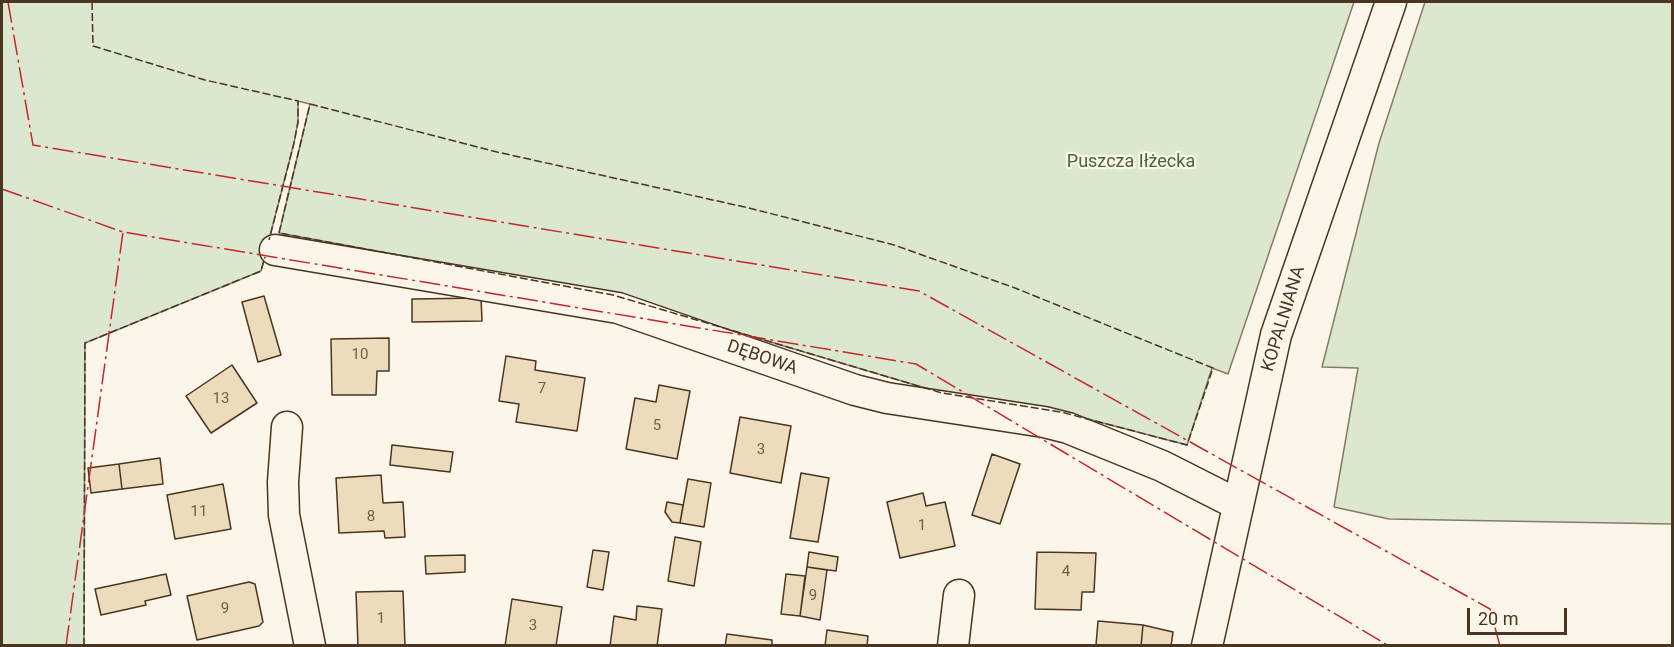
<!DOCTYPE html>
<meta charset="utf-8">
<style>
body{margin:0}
#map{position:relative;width:1674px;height:647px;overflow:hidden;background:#fbf6e9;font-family:Roboto,sans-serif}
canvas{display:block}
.frame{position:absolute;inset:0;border:3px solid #4a3520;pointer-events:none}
.scale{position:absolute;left:1467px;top:608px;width:100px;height:27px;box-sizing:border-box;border:3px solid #4a3520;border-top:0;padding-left:8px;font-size:18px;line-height:21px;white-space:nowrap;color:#4a3520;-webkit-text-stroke:4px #fbf6e9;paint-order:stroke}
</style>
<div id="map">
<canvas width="1674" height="647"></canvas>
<div class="frame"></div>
<div class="scale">20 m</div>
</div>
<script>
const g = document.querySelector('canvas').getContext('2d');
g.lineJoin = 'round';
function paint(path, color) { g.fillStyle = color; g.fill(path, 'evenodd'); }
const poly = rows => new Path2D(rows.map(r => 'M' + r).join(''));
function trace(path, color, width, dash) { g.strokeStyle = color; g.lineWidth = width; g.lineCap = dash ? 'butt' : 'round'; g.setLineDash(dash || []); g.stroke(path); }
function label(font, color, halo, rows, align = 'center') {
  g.font = font + ' Roboto,sans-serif'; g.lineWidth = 4.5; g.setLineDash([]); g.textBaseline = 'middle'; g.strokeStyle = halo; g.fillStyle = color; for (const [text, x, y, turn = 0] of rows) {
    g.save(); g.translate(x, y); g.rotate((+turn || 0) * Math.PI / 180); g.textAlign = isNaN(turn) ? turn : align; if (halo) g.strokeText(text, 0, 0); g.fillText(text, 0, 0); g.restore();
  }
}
const green = poly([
 [2,2,1354,2,1228,374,1212,368,1187,445,1061,412,942,393,609,294,279,233,310,104,298,101,298,122,294,143,261,271,85,343,84,646,2,645,2,2],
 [1425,2,1672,2,1672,524,1389,519,1334,507,1358,368,1322,367,1379,143,1425,2]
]);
const building = poly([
 [264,296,281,355,258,362,242,302,264,296],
 [481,298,482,321,412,322,412,299,481,298],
 [389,338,389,371,377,371,376,395,332,395,331,339,389,338],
 [506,356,536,361,535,370,585,378,577,431,516,422,519,404,499,401,506,356],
 [232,365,257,403,211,433,186,396,232,365],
 [659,385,690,391,677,459,626,449,635,398,656,402,659,385],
 [740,417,791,426,781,483,730,473,740,417],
 [392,445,453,452,450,472,390,465,392,445],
 [992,454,1020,464,1000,524,972,515,992,454],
 [160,458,163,484,122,489,119,464,160,458],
 [119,464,122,489,91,493,88,468,119,464],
 [801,473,829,478,818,542,790,538,801,473],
 [381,475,383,503,403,502,405,537,385,538,384,531,339,533,336,478,381,475],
 [688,479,711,483,704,527,680,523,688,479],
 [223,484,231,529,175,539,167,495,223,484],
 [923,493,926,506,945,502,955,546,900,558,887,502,923,493],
 [667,502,683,505,680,523,672,522,665,512,667,502],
 [675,537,701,542,694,586,668,581,675,537],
 [593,550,609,552,603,590,587,587,593,550],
 [809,552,838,557,836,571,807,567,809,552],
 [1037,552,1096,553,1094,592,1082,592,1081,610,1035,609,1037,552],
 [465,555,465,572,426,574,425,556,465,555],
 [807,567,827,570,820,620,800,616,807,567],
 [166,574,171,595,145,601,146,605,101,615,95,589,166,574],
 [786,574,805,576,800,616,781,614,786,574],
 [249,582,255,584,263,622,259,626,197,640,187,596,249,582],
 [403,591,405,646,358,646,356,592,403,591],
 [512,599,562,607,556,646,505,646,512,599],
 [637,606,662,609,657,646,610,646,614,616,636,620,637,606],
 [1098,621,1143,625,1141,646,1096,645,1098,621],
 [1143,625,1173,632,1171,646,1141,646,1143,625],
 [827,630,868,636,867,646,825,646,827,630],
 [727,634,772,640,772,646,725,646,727,634]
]);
const minor = poly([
 [275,250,618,308,855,390,887,398,1044,422,1068,428,1162,466,1237,504],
 [287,427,283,482,284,515,310,646],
 [953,646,959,595],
 [1207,646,1276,335,1391,2]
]);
const fence = poly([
 [92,2,93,46,205,80,298,101,298,122,294,143,269,240],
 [310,104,497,152,749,208,894,245,1015,288,1213,368,1187,445,1061,412,942,393,613,295,279,233,310,104],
 [84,646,85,343,261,271,265,257]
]);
const power = poly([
 [8,2,33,145,919,291,1490,609,1500,646],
 [2,189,123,232,916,364,1389,646],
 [66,646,123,232]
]);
const numberNames = [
 ["10",360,355],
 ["7",542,389],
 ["13",221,399],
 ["5",657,426],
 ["3",761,450],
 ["11",199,512],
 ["8",371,517],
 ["1",922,526],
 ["4",1066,572],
 ["9",813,596],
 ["9",225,609],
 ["1",381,619],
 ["3",533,626]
];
const parkNames = [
 ["Puszcza Iłżecka",1131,162]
];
const streetNames = [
 ["KOPALNIANA",1284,319,-73],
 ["DĘBOWA",762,358,19]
];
paint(green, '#dce7d0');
trace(green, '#887966', 1.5);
paint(building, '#ecdcbc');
trace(building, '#4a3520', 1.5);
trace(minor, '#4a3520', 33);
trace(minor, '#fbf6e9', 30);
trace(fence, '#4a3520', 1.5, [8, 3]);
trace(power, '#c62828', 1.5, [21, 4.5, 3, 4.5]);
label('15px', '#725f47', null, numberNames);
label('18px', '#436837', '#fbf6e9', parkNames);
label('18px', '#4a3520', '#fbf6e9', streetNames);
</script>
